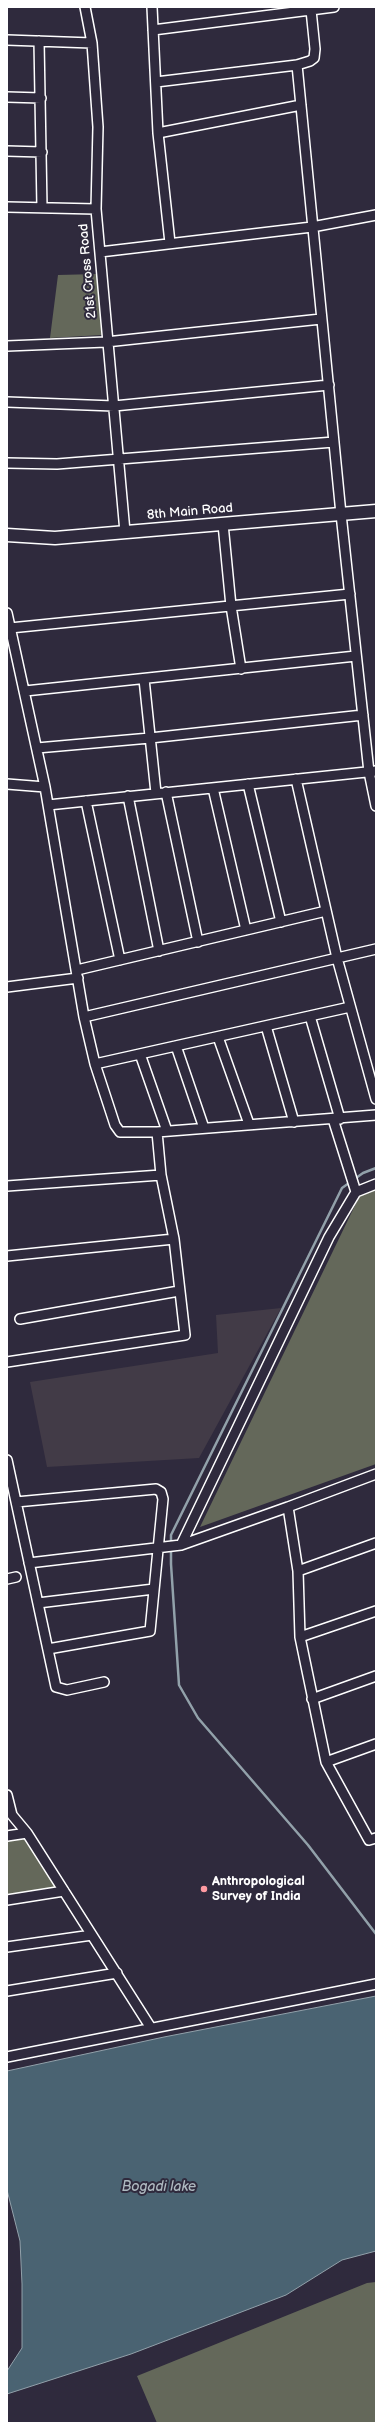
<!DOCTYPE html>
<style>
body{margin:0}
#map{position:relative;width:383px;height:2430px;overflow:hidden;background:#2f2a3d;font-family:"Balsamiq Sans",sans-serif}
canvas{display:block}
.frame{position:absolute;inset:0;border:8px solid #fff;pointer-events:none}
</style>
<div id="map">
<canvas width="383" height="2430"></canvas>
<div class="frame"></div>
</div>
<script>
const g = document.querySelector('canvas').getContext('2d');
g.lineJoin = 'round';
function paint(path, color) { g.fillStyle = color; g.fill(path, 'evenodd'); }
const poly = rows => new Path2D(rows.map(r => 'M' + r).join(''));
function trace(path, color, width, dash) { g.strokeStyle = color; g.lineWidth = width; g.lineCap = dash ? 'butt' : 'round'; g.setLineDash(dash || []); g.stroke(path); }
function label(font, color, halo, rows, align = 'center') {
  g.font = font + ' "Balsamiq Sans",sans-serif'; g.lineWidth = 4; g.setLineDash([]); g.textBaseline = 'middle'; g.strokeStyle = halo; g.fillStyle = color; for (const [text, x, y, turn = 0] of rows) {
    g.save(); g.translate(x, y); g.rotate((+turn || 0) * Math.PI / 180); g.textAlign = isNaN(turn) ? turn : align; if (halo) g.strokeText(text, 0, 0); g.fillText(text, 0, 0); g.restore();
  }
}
const built = poly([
 [281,1308,199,1458,47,1467,30,1382,218,1353,216,1315]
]);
const green = poly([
 [97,274,102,335,50,338,58,275],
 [376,1189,376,1464,200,1527,360,1195],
 [27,1838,60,1888,7,1897,7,1841],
 [376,2282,376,2423,157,2423,137,2376,367,2283]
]);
const water = poly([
 [376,1996,376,2251,342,2260,286,2295,131,2354,7,2394,7,2371,22,2348,22,2284,20,2241,7,2190,7,2071,164,2037,376,1996]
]);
const stream = poly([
 [376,1168,363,1173,342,1188,171,1535,171,1564,179,1685,198,1718,308,1845,376,1934]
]);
const street = poly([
 [85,7,92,43,98,127,96,209,125,532],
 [152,7,158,133,170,243],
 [153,30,334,7],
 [7,40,92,43],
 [39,41,42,208],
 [297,65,341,514,369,772,376,806],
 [156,82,297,65,310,61,314,58,315,49,311,10],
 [7,97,41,98],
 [158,133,301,105],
 [7,151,42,152],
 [7,207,96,209],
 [100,252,312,227,376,215],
 [7,346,106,342,321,319],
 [7,402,114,406,329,385],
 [7,463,57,464,334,442],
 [223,524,231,606,241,669],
 [7,613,45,787,84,1017,95,1064,115,1125,120,1132,157,1132,376,1115],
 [10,628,350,594],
 [144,679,156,793],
 [25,691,356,656],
 [37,748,150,738,363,715],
 [296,779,337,958,376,1099],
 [7,784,45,787],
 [248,784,281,922],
 [213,788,246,930],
 [166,792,198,942],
 [128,796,159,951],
 [86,801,120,960],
 [48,805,376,771],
 [77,970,326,911],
 [7,987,78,978],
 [310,1016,340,1119],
 [84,1017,376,949],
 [266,1026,294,1122],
 [218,1037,249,1124],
 [176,1046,204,1128],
 [140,1054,167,1131],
 [95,1064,350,1007],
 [333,1119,356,1192],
 [7,1186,161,1175],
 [7,1256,174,1239],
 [20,1319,179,1291],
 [7,1362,185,1335,174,1239,161,1175,157,1132],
 [7,1460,56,1687,67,1690,104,1682],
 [376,1474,288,1507,298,1571,300,1637,326,1762,369,1840,376,1838],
 [16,1502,156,1489,161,1492,163,1499,150,1631,48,1649],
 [181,1545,329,1237,356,1192,376,1184],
 [29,1563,181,1545,288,1507],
 [298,1571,376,1543],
 [7,1579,16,1577],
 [38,1603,154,1589],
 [300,1637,376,1611],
 [312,1699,376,1676],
 [326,1762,376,1744],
 [7,1795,12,1815,27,1833],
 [7,1836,27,1833,151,2028],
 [7,1900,64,1891],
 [7,1947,92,1935],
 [7,1991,117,1973],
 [7,2057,376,1984]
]);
const secondary = poly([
 [7,535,55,538,376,511]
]);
const markers = [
 [204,1889,4,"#ff9aa2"]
];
const streetNames = [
 ["21st Cross Road",88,271,-95],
 ["8th Main Road",190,512,-5]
];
const poiNames = [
 ["Anthropological",212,1882],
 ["Survey of India",212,1897]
];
const waterNames = [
 ["Bogadi lake",159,2187]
];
paint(built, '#423b47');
paint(green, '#64685a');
paint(water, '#4a6372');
trace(water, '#92a1aa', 1);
trace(stream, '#92a1aa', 2.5);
trace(street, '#fff', 12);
trace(secondary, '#fff', 15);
trace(street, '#2f2a3d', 9);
trace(secondary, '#2f2a3d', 12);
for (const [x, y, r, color] of markers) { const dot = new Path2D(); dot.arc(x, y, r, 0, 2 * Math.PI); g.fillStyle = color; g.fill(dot); trace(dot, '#2f2a3d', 1.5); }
label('13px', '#fff', '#2f2a3d', streetNames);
label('bold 13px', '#fff', '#2f2a3d', poiNames, 'left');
label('italic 14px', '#aeb9c0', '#2f2a3d', waterNames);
</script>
